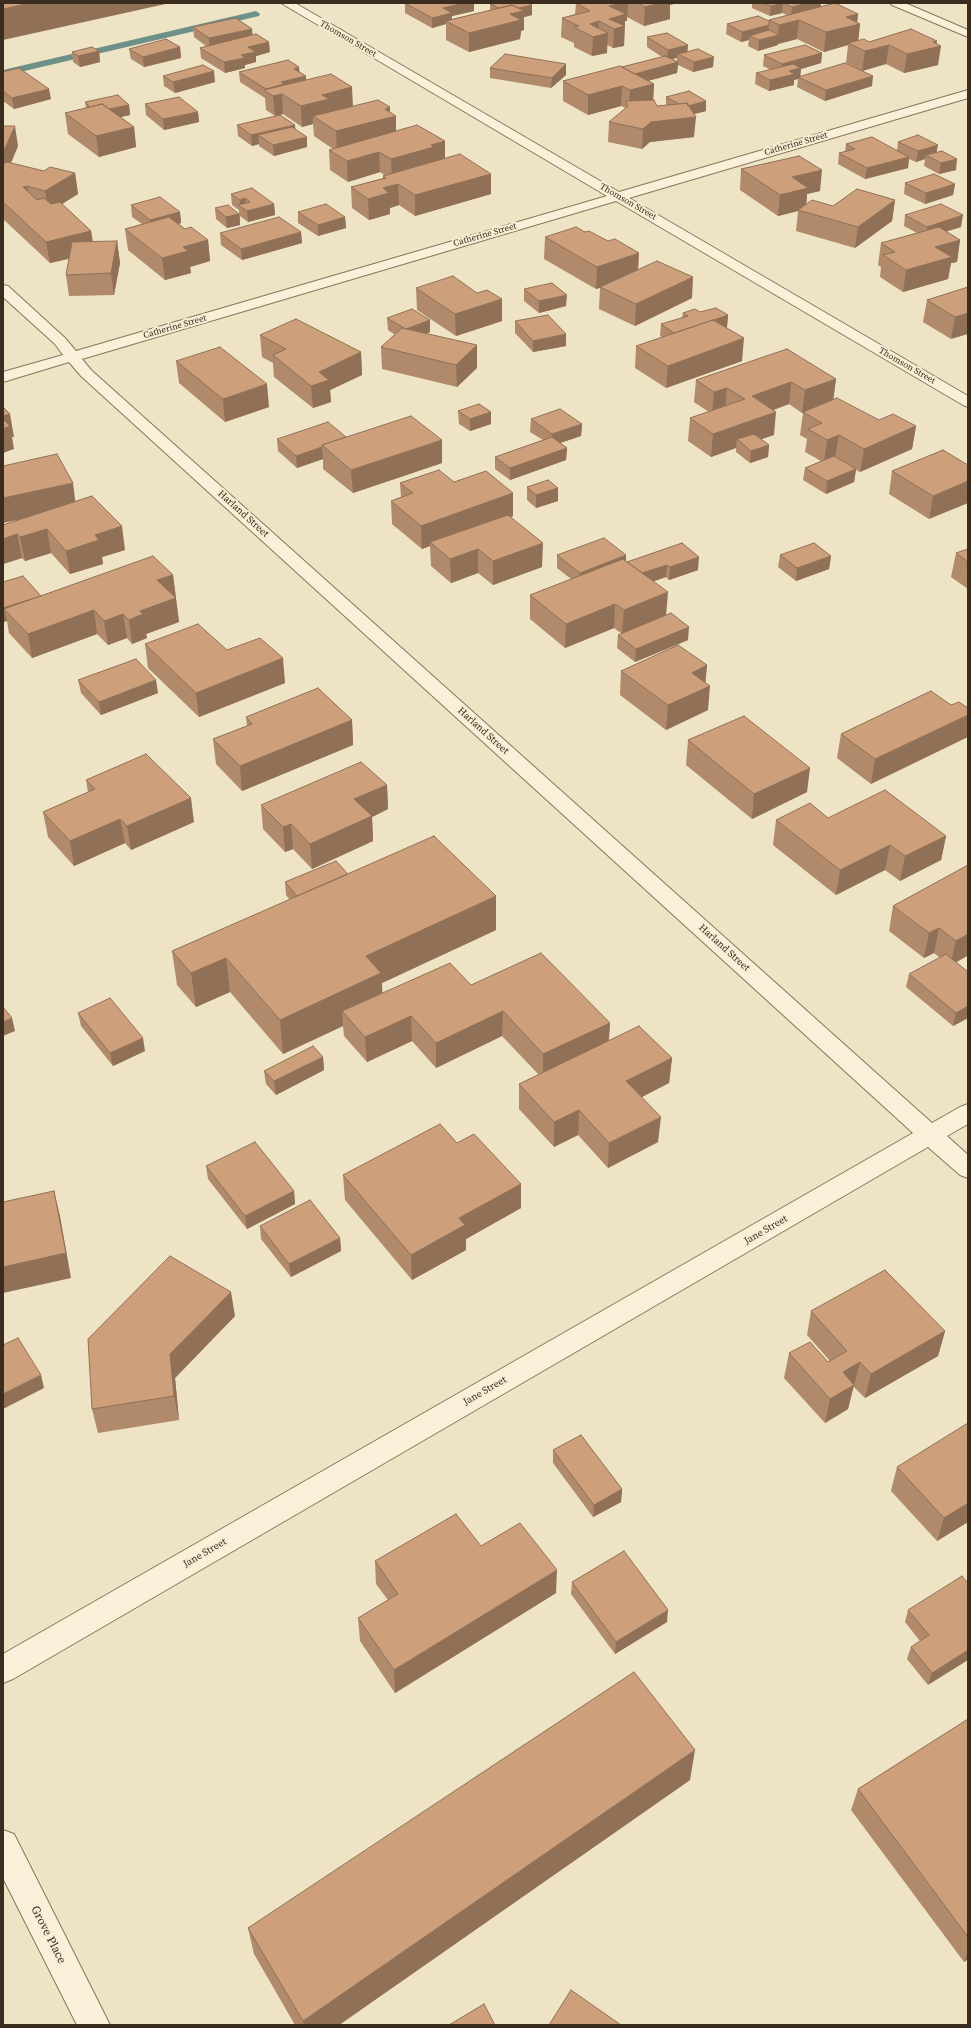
<!DOCTYPE html>
<style>
body{margin:0}
#map{position:relative;width:971px;height:2028px;overflow:hidden;background:#eee3c5;font-family:"Source Serif 4",serif}
canvas{display:block}
.frame{position:absolute;inset:0;border:4px solid #3a2d1f;pointer-events:none}
</style>
<div id="map">
<canvas width="971" height="2028"></canvas>
<div class="frame"></div>
</div>
<script>
const g = document.querySelector('canvas').getContext('2d');
g.lineJoin = 'round';
const poly = rows => new Path2D(rows.map(r => 'M' + r).join(''));
function paint(path, color) { g.fillStyle = color; g.fill(path, 'evenodd'); }
function trace(path, color, width, dash) { g.strokeStyle = color; g.lineWidth = width; g.lineCap = dash ? 'butt' : 'round'; g.setLineDash(dash || []); g.stroke(path); }
function label(font, color, halo, rows, align = 'center') {
  g.font = font + ' "Source Serif 4",serif'; g.lineWidth = 4; g.setLineDash([]); g.textBaseline = 'middle'; g.strokeStyle = halo; g.fillStyle = color; for (const [text, x, y, turn = 0] of rows) {
    g.save(); g.translate(x, y); g.rotate((+turn || 0) * Math.PI / 180); g.textAlign = isNaN(turn) ? turn : align; if (halo) g.strokeText(text, 0, 0); g.fillText(text, 0, 0); g.restore();
  }
}
const stream = poly([
 [256,11,260,14,259,16,3,76,3,70,256,11]
]);
const street = poly([
 [281,3,295,3,619,192,968,90,968,98,629,198,968,396,968,407,963,405,616,201,82,359,91,370,932,1123,960,1107,968,1104,968,1124,947,1136,968,1155,968,1178,960,1175,928,1147,13,1679,3,1683,3,1654,913,1133,81,376,69,362,3,382,3,372,63,355,55,344,3,297,3,285,8,286,65,338,76,351,607,196,281,3],
 [890,3,905,3,968,30,968,37,892,5,890,3],
 [3,1830,14,1834,110,2025,77,2025,3,1878,3,1830]
]);
const wall = poly([
 [405,3,474,3,474,11,452,16,452,19,490,10,490,3,532,15,524,17,524,30,521,31,520,39,469,52,446,40,446,24,432,28,405,13],
 [576,3,677,3,670,5,670,19,644,26,627,17,627,21,625,21,624,46,613,48,607,45,607,53,592,56,574,47,574,43,561,37,562,18,575,14],
 [752,3,821,3,821,7,858,14,857,22,860,24,858,41,937,44,938,65,904,73,886,64,862,71,846,63,848,45,824,52,797,39,778,44,778,45,758,51,748,46,749,40,741,42,726,34,727,24,769,21,769,20,787,15,782,13,770,16,752,8],
 [193,27,252,35,270,52,256,56,256,62,245,65,245,68,225,73,201,58,200,48,206,46,194,37],
 [647,37,688,45,687,51,713,67,693,72,678,65,677,73,648,81,654,84,653,100,657,106,666,105,666,97,706,101,706,111,694,114,694,137,650,142,642,149,608,142,609,122,626,108,621,106,588,115,563,101,563,81,662,57,647,47],
 [677,58,677,62,671,59],
 [180,47,181,58,144,67,131,59,129,49],
 [99,51,100,62,80,67,73,62,72,52],
 [822,53,821,63,801,69,800,76,872,86,825,101,797,87,798,79,794,80,794,85,769,91,755,84,756,73,771,70,763,66,764,55],
 [566,64,566,75,551,88,490,78,490,68],
 [3,72,51,99,14,109,3,101],
 [239,72,300,72,306,80,352,87,352,106,390,112,396,131,445,159,491,174,491,194,415,216,399,205,390,208,390,214,369,220,352,208,351,187,383,178,383,176,384,175,380,172,348,182,330,170,329,150,333,149,314,136,313,124,302,127,283,114,280,115,295,125,295,129,307,147,274,156,259,146,259,144,252,146,238,136,237,125,275,116,266,110,265,98,240,82],
 [163,76,215,82,175,93,164,86],
 [85,102,129,105,130,115,121,117,134,127,136,147,99,157,68,134,65,113,86,108],
 [145,104,198,112,199,122,164,130,146,115],
 [3,126,18,146,11,163,44,171,75,173,78,194,62,204,91,231,93,242,117,241,120,263,114,295,69,296,66,275,69,259,50,263,3,219],
 [898,142,937,152,956,170,939,174,924,166,925,159,916,162,909,159,908,168,865,179,838,164,839,153,845,152,846,144,897,150],
 [741,169,820,191,807,194,806,204,833,206,895,200,892,221,855,248,796,231,798,211,778,216,740,190],
 [905,183,955,184,953,195,925,204,904,194],
 [231,194,274,204,275,215,248,222,240,216,240,225,227,228,216,219,215,208,239,214,239,210,232,205],
 [131,205,180,212,181,223,179,224,185,229,208,240,210,261,190,267,191,273,165,280,128,250,125,229,142,224,132,217],
 [298,212,345,217,346,228,318,236,298,223],
 [905,215,961,227,946,231,960,240,957,262,951,263,948,279,903,292,880,277,881,267,878,265,881,243,917,233,904,226],
 [301,232,302,243,242,260,221,245,220,233],
 [545,237,638,270,692,298,635,326,599,309,600,288,596,289,544,259],
 [968,287,951,339,923,322,927,300],
 [416,288,502,321,456,336,417,310],
 [524,289,566,306,539,313,524,301],
 [700,312,728,315,727,327,726,328,742,361,666,388,635,368,636,346,662,337,660,336,661,324,682,318,683,313],
 [387,318,430,320,430,332,426,334,477,345,477,368,457,387,382,369,381,347,395,335,388,330],
 [515,321,566,346,533,352,515,333],
 [260,335,361,352,362,375,330,390,331,402,313,408,274,377,273,363,262,357],
 [176,361,269,407,225,422,179,383],
 [836,379,833,399,879,420,916,426,912,449,860,472,856,470,854,482,826,494,803,480,805,468,821,461,805,452,807,439,800,435,803,413,802,413,789,404,774,410,774,435,761,439,769,445,768,457,750,463,736,452,736,448,711,457,688,441,690,418,709,412,694,402,696,380],
 [458,411,491,412,491,424,470,431,459,424],
 [531,419,582,424,581,436,560,443,567,448,566,460,510,480,495,469,495,457,543,440,530,432],
 [346,437,442,463,353,493,323,469,323,459,297,468,278,451,277,439],
 [943,450,929,519,889,494,892,471],
 [454,482,513,516,510,517,542,567,493,585,478,573,451,583,431,566,430,546,422,549,392,524,391,501,401,497,400,483],
 [527,487,558,488,558,501,536,508,527,500],
 [76,502,125,550,102,557,103,564,70,574,51,553,25,561,22,558,3,564,3,525,22,519,3,523],
 [682,543,698,570,669,580,666,577,654,581,666,615,688,640,635,662,617,648,618,635,622,634,614,628,565,648,530,619,530,595,571,579,557,568,557,555,626,561,627,562],
 [968,549,968,589,951,577,956,553],
 [780,555,831,556,829,569,796,581,778,567],
 [173,575,179,622,146,634,147,638,132,644,127,638,108,645,97,634,32,658,9,633,7,621,3,622,3,582,41,596],
 [145,644,227,650,285,683,199,717,148,668],
 [707,665,705,682,708,710,666,730,620,695,621,671],
 [78,680,158,693,101,715,81,693],
 [931,691,871,784,837,758,841,734],
 [246,717,352,720,353,745,242,791,216,764,213,739,247,726],
 [688,740,807,792,752,819,686,765],
 [86,780,194,822,131,850,125,843,74,866,48,837,43,812,88,792],
 [387,785,388,809,372,817,373,841,312,869,293,849,285,852,263,829,261,805],
 [828,818,946,836,941,860,900,881,885,870,836,895,773,845,776,820],
 [968,865,968,957,967,956,956,962,968,972,968,1018,953,1026,906,987,909,974,940,958,934,953,924,958,889,931,893,906],
 [348,874,496,930,382,983,382,993,471,985,610,1023,609,1041,672,1058,669,1083,642,1097,658,1142,608,1168,578,1135,554,1147,519,1109,519,1084,539,1075,502,1036,436,1068,412,1041,367,1062,344,1036,343,1026,283,1054,230,992,196,1007,177,985,172,951,290,900,286,895,285,882],
 [78,1013,145,1051,113,1066,81,1026],
 [323,1057,324,1070,276,1095,266,1084,264,1071],
 [457,1143,521,1208,466,1239,466,1250,412,1280,345,1200,343,1175],
 [206,1166,294,1191,295,1204,247,1229,208,1179],
 [260,1226,340,1238,341,1251,291,1277,261,1239],
 [811,1311,945,1331,938,1356,865,1398,854,1387,853,1387,848,1409,825,1423,784,1378,789,1353,828,1362,830,1361,807,1335],
 [235,1316,175,1378,179,1420,98,1433,92,1409],
 [553,1450,622,1489,621,1502,593,1517,553,1463],
 [897,1467,968,1522,937,1541,891,1491],
 [481,1546,556,1593,395,1693,360,1641,358,1618,388,1600,376,1584,375,1561],
 [572,1582,667,1622,615,1654,571,1594],
 [968,1583,928,1685,907,1659,911,1647,920,1641,905,1622,908,1610],
 [968,1719,968,1959,964,1962,851,1810,858,1789],
 [690,1780,339,2025,295,2025,254,1954,248,1928]
]);
const shadedWall = poly([
 [29,3,170,3,3,40,3,9],
 [464,3,474,3,474,11,452,16,452,23,446,21,446,24,432,28,432,18,443,8],
 [623,3,628,3,627,21,625,21,624,46,613,48,614,29,609,26,609,6],
 [650,3,677,3,670,5,670,19,644,26,645,7],
 [783,3,782,13,770,16,771,6],
 [807,3,821,3,820,9,791,17,792,7],
 [532,5,532,15,524,17,524,30,521,31,520,39,469,52,469,33,505,11],
 [858,14,857,24,860,24,858,43,848,43,848,45,824,52,826,32,846,17],
 [799,20,797,39,778,44,778,45,758,51,759,40,778,35,779,25],
 [599,21,598,36,608,33,607,53,592,56,593,37,590,24],
 [769,25,768,35,749,36,749,40,741,42,742,32],
 [252,29,253,39,209,48,209,38],
 [937,41,936,47,941,46,938,65,904,73,907,54],
 [269,42,270,52,256,56,256,62,245,65,245,68,225,73,224,62,241,55,248,47],
 [688,45,687,56,678,54,677,58,667,60,668,50],
 [889,45,886,64,862,71,865,51],
 [180,47,181,58,144,67,143,57],
 [99,51,100,62,80,67,78,56],
 [822,53,821,63,801,69,800,78,798,77,798,79,794,80,794,85,769,91,770,80,781,74,782,64],
 [714,57,713,67,693,72,694,62],
 [678,62,677,73,625,87,626,76],
 [566,64,566,75,551,88,552,78],
 [299,67,300,78,306,76,306,87,282,94,283,114,275,116,273,96,266,92,266,89,281,82,294,69],
 [214,71,215,82,175,93,173,82],
 [873,76,872,86,825,101,826,90],
 [654,84,653,103,629,110,630,90],
 [622,86,621,106,588,115,588,95],
 [352,87,353,107,313,116,313,124,302,127,301,106,322,95],
 [49,89,51,99,14,109,12,98],
 [706,101,706,111,683,117,684,107],
 [129,105,130,115,96,122,95,112],
 [390,107,390,117,396,116,396,136,337,151,336,131,385,109],
 [198,112,199,122,164,130,163,119],
 [696,117,694,137,650,142,642,149,643,129,651,122],
 [295,125,296,136,258,135,259,144,252,146,251,135],
 [15,126,18,146,3,181,3,153],
 [134,127,136,147,99,157,96,136],
 [307,137,307,147,274,156,273,145],
 [445,141,445,161,392,180,391,159,431,145],
 [938,145,936,155,926,155,925,159,916,162,918,151],
 [379,152,380,172,348,182,347,161],
 [909,157,908,168,865,179,867,168],
 [957,159,956,170,939,174,941,163],
 [822,170,820,191,807,194,806,209,798,210,798,211,778,216,780,195,792,177],
 [75,173,78,194,49,212,45,191],
 [491,174,491,194,415,216,415,195],
 [398,184,399,205,390,208,390,214,369,220,368,199,383,188],
 [955,184,953,195,925,204,926,193],
 [27,186,31,207,23,187],
 [245,198,246,209,240,206,240,200],
 [895,200,892,221,855,248,858,227],
 [274,204,275,215,248,222,247,211],
 [180,212,181,223,151,231,150,220],
 [239,214,240,225,227,228,226,217],
 [963,215,961,227,926,238,927,227],
 [345,217,346,228,318,236,318,225],
 [91,231,94,252,50,263,46,242],
 [301,232,302,243,242,260,241,249],
 [208,240,210,261,190,267,191,273,165,280,162,258,183,247],
 [960,240,957,262,951,263,948,279,903,292,906,270,935,247],
 [117,241,120,263,114,295,111,273],
 [639,253,638,274,596,289,597,267],
 [693,277,692,298,635,326,636,304],
 [567,295,566,306,539,313,539,301],
 [502,299,502,321,456,336,455,314],
 [968,313,968,334,951,339,955,317],
 [728,315,727,327,673,345,674,333],
 [430,320,430,332,405,341,405,329],
 [566,334,566,346,533,352,533,341],
 [744,338,742,361,666,388,668,366],
 [477,345,477,368,457,387,456,365],
 [361,352,362,375,330,390,331,402,313,408,311,386,319,372],
 [836,379,833,402,802,413,805,390],
 [791,382,789,404,749,418,752,396],
 [267,384,269,407,225,422,223,399],
 [727,388,725,410,712,414,714,392],
 [491,412,491,424,470,431,470,419],
 [776,412,774,435,744,445,737,439,736,448,711,457,713,434],
 [10,414,14,437,12,437,14,449,3,453,3,416],
 [582,424,581,436,551,446,552,434],
 [916,426,912,449,860,472,864,449],
 [839,435,835,458,824,463,827,440],
 [442,440,442,463,353,493,351,470],
 [769,445,768,457,750,463,751,451],
 [322,447,323,459,297,468,296,456],
 [567,448,566,460,510,480,510,468],
 [856,469,854,482,826,494,827,481],
 [968,481,968,503,929,519,933,496],
 [73,483,76,507,3,523,3,498],
 [558,488,558,501,536,508,536,495],
 [513,493,513,516,434,545,430,542,430,546,422,549,421,526],
 [122,526,125,550,102,557,103,564,70,574,66,551,95,535],
 [47,529,51,553,25,561,20,537],
 [17,534,22,558,3,564,3,539],
 [543,543,542,567,493,585,493,561],
 [478,549,478,573,451,583,450,559],
 [626,555,626,568,579,586,580,573],
 [831,556,829,569,796,581,797,568],
 [699,557,698,570,669,580,670,567],
 [667,565,666,577,634,588,634,576],
 [173,575,179,622,146,634,147,638,132,644,129,620,140,611,157,580],
 [668,592,666,616,622,634,624,610],
 [41,596,4,609,7,621,3,622,3,608],
 [615,604,614,628,565,648,566,624],
 [94,610,97,634,32,658,28,634],
 [123,614,127,638,108,645,104,621],
 [689,627,688,640,635,662,636,649],
 [283,658,285,683,199,717,196,693],
 [707,665,705,688,710,686,708,710,666,730,668,705,692,673],
 [156,680,158,693,101,715,99,702],
 [968,715,968,737,871,784,875,759],
 [352,720,353,745,242,791,240,766],
 [810,768,807,792,752,819,754,794],
 [387,785,388,809,372,817,373,841,312,869,310,844,354,799],
 [191,798,194,822,131,850,127,826],
 [120,819,125,843,74,866,70,841],
 [291,824,293,849,285,852,283,827],
 [946,836,941,860,900,881,905,856],
 [890,845,885,870,836,895,840,870],
 [496,896,496,930,382,983,383,1007,342,1011,343,1026,283,1054,280,1020,366,956],
 [939,928,934,953,924,958,929,933],
 [968,934,968,951,967,956,950,966,956,941],
 [226,958,230,992,196,1007,191,973],
 [968,1006,968,1018,953,1026,956,1013],
 [503,1011,502,1036,436,1068,436,1043],
 [411,1016,412,1041,367,1062,365,1037],
 [12,1018,15,1031,3,1036,3,1022],
 [610,1023,608,1048,543,1079,543,1054],
 [143,1038,145,1051,113,1066,110,1053],
 [323,1057,324,1070,276,1095,274,1081],
 [672,1058,669,1083,624,1106,626,1081],
 [579,1110,578,1135,554,1147,554,1122],
 [661,1117,658,1142,608,1168,609,1143],
 [521,1184,521,1208,466,1239,466,1250,412,1280,411,1255,459,1218],
 [54,1191,60,1216,71,1278,3,1293,3,1267],
 [294,1191,295,1204,247,1229,245,1216],
 [340,1238,341,1251,291,1277,289,1264],
 [231,1292,235,1316,175,1378,179,1420,174,1396,170,1354],
 [945,1331,938,1356,865,1398,871,1374],
 [860,1362,848,1409,825,1423,830,1399,843,1372],
 [41,1375,44,1388,3,1409,3,1394],
 [622,1489,621,1502,593,1517,594,1505],
 [968,1503,968,1522,937,1541,944,1518],
 [557,1570,556,1593,395,1693,394,1670],
 [668,1610,667,1622,615,1654,616,1642],
 [968,1650,968,1660,928,1685,932,1673],
 [695,1750,690,1780,339,2025,304,2025,303,2021],
 [968,1953,968,1959,964,1962]
]);
const building = poly([
 [3,3,29,3,3,9,3,3],
 [405,3,464,3,443,8,452,13,432,18,405,3],
 [490,3,528,3,532,5,519,8,512,5,498,8,490,3],
 [576,3,623,3,609,6,626,14,609,19,625,26,614,29,599,21,590,24,608,33,593,37,574,27,579,26,562,18,590,11,576,3],
 [638,3,660,3,645,7,638,3],
 [763,3,783,3,771,6,763,3],
 [783,3,807,3,792,7,783,3],
 [835,3,858,14,846,17,860,24,826,32,799,20,779,25,769,20,835,3],
 [512,5,524,11,510,14,521,20,469,33,446,21,512,5],
 [758,16,769,21,769,25,742,32,727,24,758,16],
 [236,18,252,29,209,38,193,27,236,18],
 [911,29,937,41,933,42,941,46,907,54,889,45,865,51,848,43,864,39,869,42,911,29],
 [769,30,779,35,759,40,749,36,769,30],
 [667,33,688,45,668,50,647,37,667,33],
 [256,34,269,42,248,47,256,52,241,55,245,58,224,62,200,48,256,34],
 [166,39,180,47,143,57,129,49,166,39],
 [805,45,822,53,782,64,764,55,805,45],
 [92,47,99,51,78,56,72,52,92,47],
 [698,49,714,57,694,62,678,54,698,49],
 [505,54,566,64,552,78,490,68,505,54],
 [665,56,678,62,635,74,622,67,665,56],
 [288,60,299,67,294,69,306,76,281,82,284,84,266,89,239,72,288,60],
 [845,63,873,76,826,90,798,77,845,63],
 [793,64,801,68,789,71,795,74,770,80,756,73,793,64],
 [203,65,214,71,173,82,163,76,203,65],
 [620,66,654,84,630,90,622,86,588,95,563,81,620,66],
 [19,68,49,89,12,98,3,91,3,72,19,68],
 [331,74,352,87,322,95,329,99,301,106,282,94,273,96,264,90,331,74],
 [689,91,706,101,688,106,687,103,679,104,666,97,689,91],
 [118,95,129,105,109,109,102,104,90,107,85,102,118,95],
 [179,97,198,112,163,119,145,104,179,97],
 [378,100,390,107,385,109,396,116,336,131,313,116,378,100],
 [654,100,657,106,687,103,696,117,651,122,643,129,609,122,628,106,626,101,654,100],
 [102,104,134,127,96,136,65,113,102,104],
 [280,115,295,125,251,135,237,125,280,115],
 [417,125,445,141,431,145,434,147,391,159,379,152,347,161,329,150,417,125],
 [3,126,15,126,3,153,3,126],
 [292,127,307,137,273,145,258,135,292,127],
 [918,135,938,145,918,151,898,142,918,135],
 [872,137,909,157,867,168,839,153,855,149,846,144,872,137],
 [942,151,957,159,941,163,926,155,942,151],
 [460,154,491,174,415,195,398,184,383,188,389,193,368,199,351,187,386,178,383,176,460,154],
 [799,156,822,170,792,177,808,188,780,195,741,169,799,156],
 [7,162,44,171,50,167,75,173,45,191,27,186,23,187,37,200,44,198,51,204,60,202,91,231,46,242,3,202,3,191,4,191,3,191,3,164,7,162],
 [934,174,955,184,926,193,905,183,934,174],
 [252,188,274,204,247,211,238,205,250,202,245,198,240,200,231,194,252,188],
 [857,189,895,200,858,227,798,210,812,200,833,206,857,189],
 [160,197,180,212,150,220,131,205,160,197],
 [326,204,345,217,318,225,298,212,326,204],
 [941,204,963,215,927,227,905,215,941,204],
 [228,205,239,214,226,217,215,208,228,205],
 [169,217,185,229,191,227,208,240,183,247,188,251,162,258,125,229,169,217],
 [279,217,301,232,241,249,220,233,279,217],
 [576,227,585,232,589,231,608,241,615,239,639,253,597,267,545,237,576,227],
 [939,227,960,240,935,247,952,257,906,270,883,255,895,252,881,243,939,227],
 [117,241,111,273,66,275,72,242,117,241],
 [657,261,693,277,636,304,600,287,657,261],
 [453,276,477,293,487,290,502,299,455,314,416,288,453,276],
 [552,283,567,295,539,301,524,289,552,283],
 [968,287,968,313,955,317,927,300,968,287],
 [716,308,728,315,714,320,713,320,674,333,661,324,688,316,683,313,695,309,700,312,716,308],
 [412,309,430,320,406,329,404,328,387,318,412,309],
 [548,315,566,334,533,341,515,321,548,315],
 [296,319,361,352,319,372,329,380,311,386,273,355,286,349,260,335,296,319],
 [713,320,744,338,668,366,636,346,713,320],
 [402,328,477,345,456,365,381,347,402,328],
 [220,347,267,384,223,399,176,361,220,347],
 [787,349,836,379,805,390,791,382,752,396,776,412,713,434,690,418,745,399,727,388,714,392,696,380,787,349],
 [837,398,879,420,893,414,916,426,864,449,839,435,827,440,808,429,822,423,803,412,837,398],
 [479,404,491,412,470,419,458,411,479,404],
 [3,407,10,414,3,416,3,407],
 [560,409,582,424,552,434,531,419,560,409],
 [411,416,442,440,351,470,322,445,411,416],
 [3,419,10,426,3,429,3,419],
 [328,422,346,437,322,445,322,447,296,456,277,439,328,422],
 [754,434,769,445,751,451,737,439,754,434],
 [552,437,567,448,510,468,495,457,552,437],
 [943,450,968,465,968,481,933,496,892,471,943,450],
 [57,454,73,483,3,498,3,466,57,454],
 [834,456,856,469,827,481,805,468,834,456],
 [439,470,454,482,486,471,513,493,421,526,391,501,413,493,400,483,439,470],
 [548,480,558,488,536,495,527,487,548,480],
 [92,496,122,526,95,535,99,540,66,551,47,529,20,537,17,534,3,539,3,525,92,496],
 [508,515,543,543,493,561,478,549,450,559,430,542,508,515],
 [604,538,626,555,580,573,557,555,604,538],
 [682,543,699,557,670,567,667,565,642,573,627,562,682,543],
 [814,543,831,556,797,568,780,555,814,543],
 [968,549,968,562,956,553,968,549],
 [153,556,173,575,157,580,176,598,140,611,143,614,129,620,123,614,104,621,94,610,28,634,4,609,153,556],
 [623,559,668,592,624,610,615,604,566,624,530,595,623,559],
 [23,576,41,596,3,608,3,582,23,576],
 [671,613,689,627,636,649,618,635,671,613],
 [198,624,227,650,260,638,283,658,196,693,145,644,198,624],
 [678,645,707,665,692,673,710,686,668,705,621,671,678,645],
 [136,659,156,680,99,702,78,680,136,659],
 [318,688,352,720,240,766,213,739,252,724,246,717,318,688],
 [931,691,951,705,959,702,968,708,968,715,875,759,841,734,931,691],
 [744,716,810,768,754,794,688,740,744,716],
 [146,754,191,798,127,826,120,819,70,841,43,812,95,789,86,780,146,754],
 [361,762,387,785,354,799,372,816,310,844,291,824,283,827,261,805,361,762],
 [885,790,946,836,905,856,890,845,840,870,776,820,810,803,828,818,885,790],
 [434,836,496,896,366,956,381,973,280,1020,226,958,191,973,172,951,434,836],
 [336,861,348,874,297,896,285,882,336,861],
 [968,865,968,934,956,941,939,928,929,933,893,906,968,865],
 [541,953,610,1023,543,1054,503,1011,436,1043,411,1016,365,1037,342,1011,450,963,471,985,541,953],
 [946,954,968,972,968,1006,956,1013,909,974,946,954],
 [110,998,143,1038,110,1053,78,1013,110,998],
 [3,1007,12,1018,3,1022,3,1007],
 [639,1026,672,1058,626,1081,661,1117,609,1143,579,1110,554,1122,519,1084,639,1026],
 [313,1046,323,1057,274,1081,264,1071,313,1046],
 [440,1124,457,1143,474,1134,521,1184,459,1218,465,1225,411,1255,343,1175,440,1124],
 [255,1142,294,1191,245,1216,206,1166,255,1142],
 [54,1191,66,1253,3,1267,3,1202,54,1191],
 [310,1200,340,1238,289,1264,260,1226,310,1200],
 [170,1256,231,1292,170,1354,174,1396,92,1409,88,1339,170,1256],
 [885,1270,945,1331,871,1374,860,1362,843,1372,854,1385,830,1399,789,1353,810,1342,828,1362,847,1351,811,1311,885,1270],
 [18,1338,41,1375,3,1394,3,1345,18,1338],
 [968,1423,968,1503,944,1518,897,1467,968,1423],
 [581,1435,622,1489,594,1505,553,1450,581,1435],
 [456,1514,481,1546,520,1523,557,1570,394,1670,358,1618,398,1594,375,1561,456,1514],
 [624,1551,668,1610,616,1642,572,1582,624,1551],
 [962,1576,968,1583,968,1650,932,1673,911,1647,929,1635,908,1610,962,1576],
 [634,1672,695,1750,303,2021,248,1928,634,1672],
 [968,1719,968,1937,858,1789,968,1719],
 [571,1990,621,2025,549,2025,571,1990],
 [484,2004,495,2025,449,2025,484,2004]
]);
const farStreetnames = [
 ["Thomson Street",348,39,30],
 ["Catherine Street",796,144,-16],
 ["Thomson Street",628,202,30],
 ["Catherine Street",485,235,-16],
 ["Catherine Street",175,327,-16],
 ["Thomson Street",907,366,30]
];
const streetNames = [
 ["Harland Street",243,514,42],
 ["Harland Street",483,731,42],
 ["Harland Street",724,948,42],
 ["Jane Street",766,1230,-30],
 ["Jane Street",485,1391,-30],
 ["Jane Street",205,1553,-30]
];
const nearStreetnames = [
 ["Grove Place",48,1935,63]
];
paint(stream, '#6d9089');
trace(street, '#8a755b', 2);
paint(street, '#f9f0d9');
paint(wall, '#b08a6a');
paint(shadedWall, '#907056');
paint(building, '#cda07b');
trace(building, '#907056', 1);
label('9px', '#3a2d1f', '#f6edd5', farStreetnames);
label('10px', '#3a2d1f', '#f6edd5', streetNames);
label('12px', '#3a2d1f', '#f6edd5', nearStreetnames);
</script>
